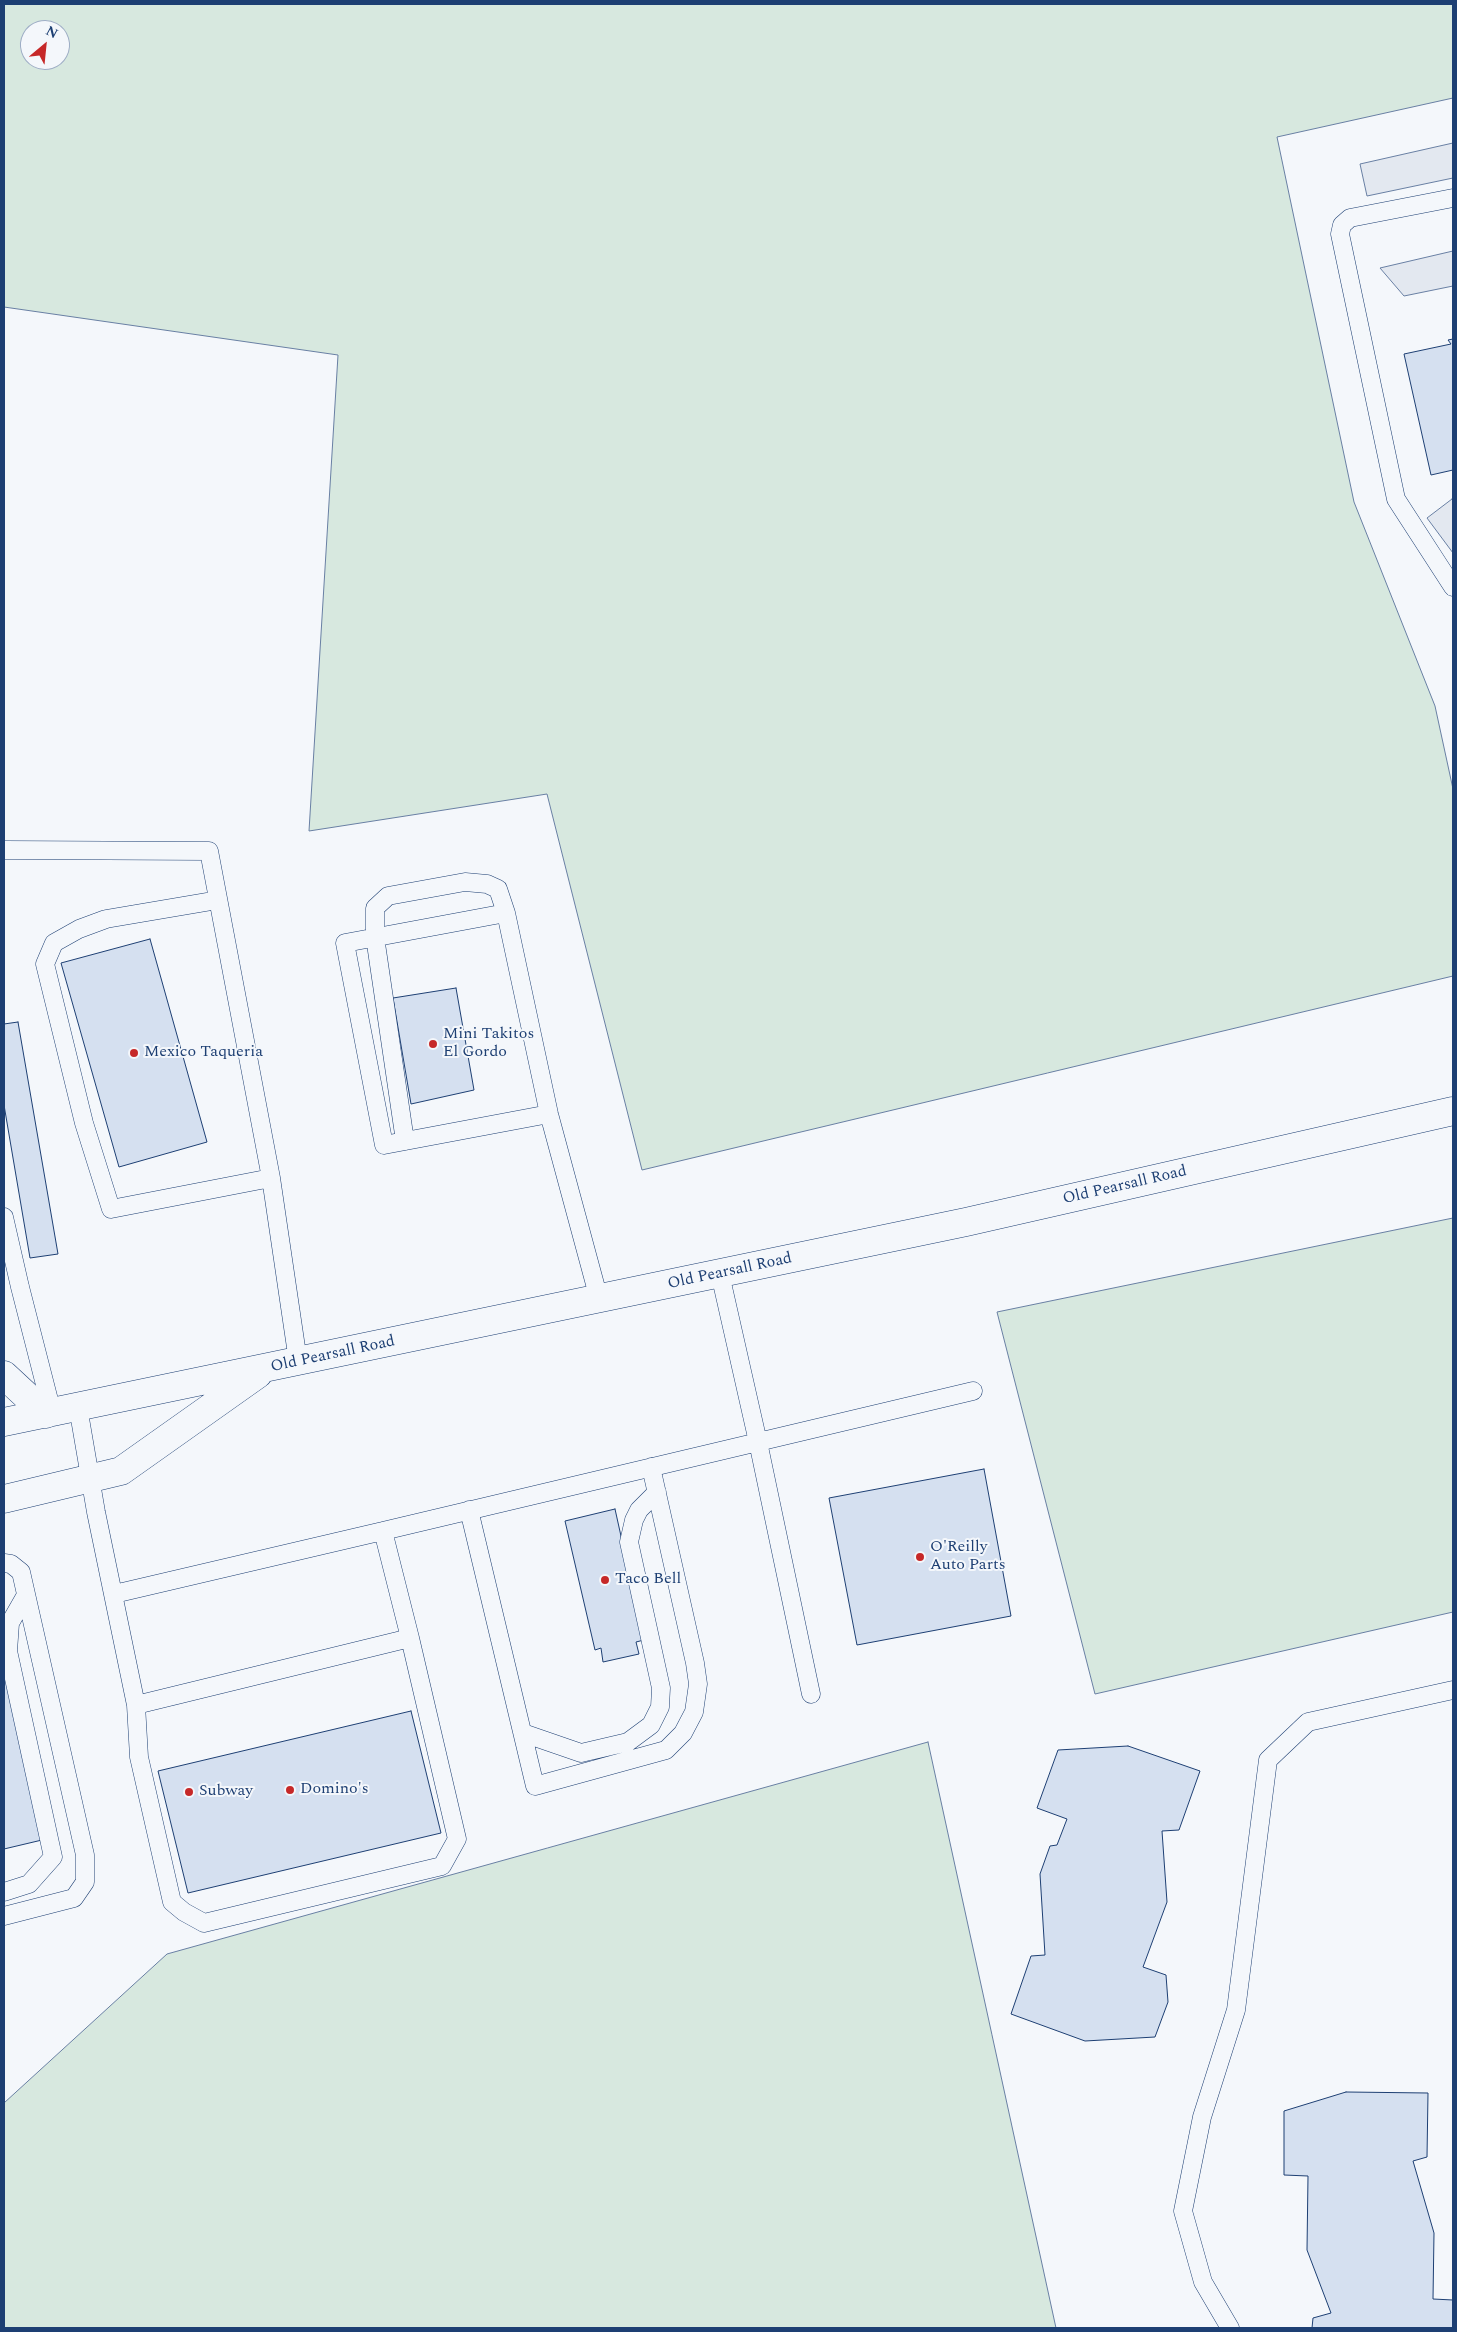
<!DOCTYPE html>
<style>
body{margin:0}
#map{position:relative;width:1457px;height:2332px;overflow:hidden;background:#f4f7fb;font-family:Spectral,serif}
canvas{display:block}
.frame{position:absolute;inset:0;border:5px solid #1d3f73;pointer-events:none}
.north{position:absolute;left:20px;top:20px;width:50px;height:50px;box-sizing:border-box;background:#f4f7fb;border:1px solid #9eadc5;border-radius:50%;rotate:28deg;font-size:14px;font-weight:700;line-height:20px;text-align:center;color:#1d3f73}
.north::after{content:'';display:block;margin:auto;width:18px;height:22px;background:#c62828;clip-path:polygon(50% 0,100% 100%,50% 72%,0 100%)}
</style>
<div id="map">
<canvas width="1457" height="2332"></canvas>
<div class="frame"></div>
<div class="north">N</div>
</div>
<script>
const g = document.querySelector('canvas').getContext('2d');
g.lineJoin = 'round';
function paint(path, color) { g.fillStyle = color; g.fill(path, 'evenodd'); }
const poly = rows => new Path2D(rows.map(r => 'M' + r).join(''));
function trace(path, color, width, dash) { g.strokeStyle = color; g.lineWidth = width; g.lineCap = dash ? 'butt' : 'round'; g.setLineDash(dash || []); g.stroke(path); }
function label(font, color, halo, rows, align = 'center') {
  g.font = font + ' Spectral,serif'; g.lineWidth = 4; g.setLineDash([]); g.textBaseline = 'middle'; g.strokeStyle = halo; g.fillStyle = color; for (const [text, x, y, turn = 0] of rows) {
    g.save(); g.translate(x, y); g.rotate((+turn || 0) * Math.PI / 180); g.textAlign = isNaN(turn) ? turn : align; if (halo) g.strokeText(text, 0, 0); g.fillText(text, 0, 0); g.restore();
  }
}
const green = poly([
 [4,4,1453,4,1453,98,1277,137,1354,502,1435,706,1453,789,1453,976,642,1170,547,794,309,831,338,355,4,307,4,4],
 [30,30,60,30,60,60,30,60,30,30],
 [1453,1218,1453,1612,1095,1694,997,1312,1453,1218],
 [928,1742,1056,2328,4,2328,4,2103,167,1954,928,1742]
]);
const parking = poly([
 [1453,143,1453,178,1367,196,1360,164,1453,143],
 [1453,251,1453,286,1404,296,1380,268,1453,251],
 [1452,499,1453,501,1453,553,1427,518,1452,499]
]);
const building = poly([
 [1453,339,1453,470,1431,475,1404,354,1451,344,1448,340,1453,339],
 [150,939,207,1142,119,1167,61,963,150,939],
 [456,988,474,1090,411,1104,393,998,456,988],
 [18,1022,58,1254,30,1258,4,1105,4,1024,18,1022],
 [984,1469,1011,1616,857,1645,829,1498,984,1469],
 [615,1509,644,1640,636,1642,639,1654,603,1662,601,1648,595,1650,565,1521,615,1509],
 [4,1668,42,1840,4,1849,4,1668],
 [411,1711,441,1833,188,1893,158,1771,411,1711],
 [1128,1746,1200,1771,1179,1830,1162,1831,1167,1902,1143,1967,1166,1975,1168,2002,1155,2037,1085,2041,1011,2014,1031,1956,1045,1955,1040,1874,1050,1846,1057,1845,1067,1819,1037,1808,1058,1750,1128,1746],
 [1346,2092,1428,2093,1427,2157,1413,2161,1434,2233,1433,2299,1453,2300,1453,2328,1312,2328,1313,2318,1331,2313,1307,2250,1308,2176,1284,2175,1284,2111,1346,2092]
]);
const lane = poly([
 [1453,198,1350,218,1342,225,1340,234,1396,499,1453,587],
 [4,850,209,851,271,1178,298,1361],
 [218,900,106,919,79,929,54,943,45,964,84,1123,111,1209,271,1178],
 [549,1114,384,1145,345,943,506,913,549,1114,599,1299],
 [405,1141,375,937,375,908,388,896,465,882,487,884,498,889,506,913],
 [4,1217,20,1287,52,1412],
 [720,1274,758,1442,811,1694],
 [78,1407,96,1512,136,1705,410,1638,383,1531,114,1594],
 [469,1510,535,1786,666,1750,683,1733,694,1712,698,1684,695,1663,651,1467],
 [383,1531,973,1391],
 [4,1563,11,1564,21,1572,85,1855,85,1882,74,1898,4,1916],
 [136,1705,139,1757,172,1902,184,1912,204,1923,442,1866,457,1839,410,1638],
 [523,1733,581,1753,628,1742,651,1725,660,1707,661,1688,629,1542,634,1520,639,1510,657,1492],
 [4,1892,29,1884,53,1857,8,1651,10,1623,26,1595],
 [1230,2328,1203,2282,1183,2211,1202,2117,1236,2010,1268,1760,1308,1722,1453,1690]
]);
const secondary = poly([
 [4,1375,46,1414],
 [4,1422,966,1222,1453,1111],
 [4,1499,121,1471,258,1374]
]);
const markers = [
 [433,1044,5,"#c62828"],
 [134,1053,5,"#c62828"],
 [920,1557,5,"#c62828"],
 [605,1580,5,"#c62828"],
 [290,1790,5,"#c62828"],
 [189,1792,5,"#c62828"]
];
const poiNames = [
 ["Mini Takitos",443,1035],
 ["El Gordo",443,1053],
 ["Mexico Taqueria",144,1053],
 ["O'Reilly",930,1548],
 ["Auto Parts",930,1566],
 ["Taco Bell",615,1580],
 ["Domino's",300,1790],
 ["Subway",199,1792]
];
const streetNames = [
 ["Old Pearsall Road",1125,1186,-13],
 ["Old Pearsall Road",730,1272,-12],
 ["Old Pearsall Road",333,1355,-12]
];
paint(green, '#d7e8df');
trace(green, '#687fa3', 1);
paint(parking, '#e3e8f0');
trace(parking, '#687fa3', 1);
paint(building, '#d5e0f0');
trace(building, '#1d3f73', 1);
trace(lane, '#1d3f73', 19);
trace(secondary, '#1d3f73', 29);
trace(lane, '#f4f7fb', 18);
trace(secondary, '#f4f7fb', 28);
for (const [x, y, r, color] of markers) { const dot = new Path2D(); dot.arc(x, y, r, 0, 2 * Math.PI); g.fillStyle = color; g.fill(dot); trace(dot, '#f4f7fb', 2); }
label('16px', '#1d3f73', '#f4f7fb', poiNames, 'left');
label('16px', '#1d3f73', '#f4f7fb', streetNames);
</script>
